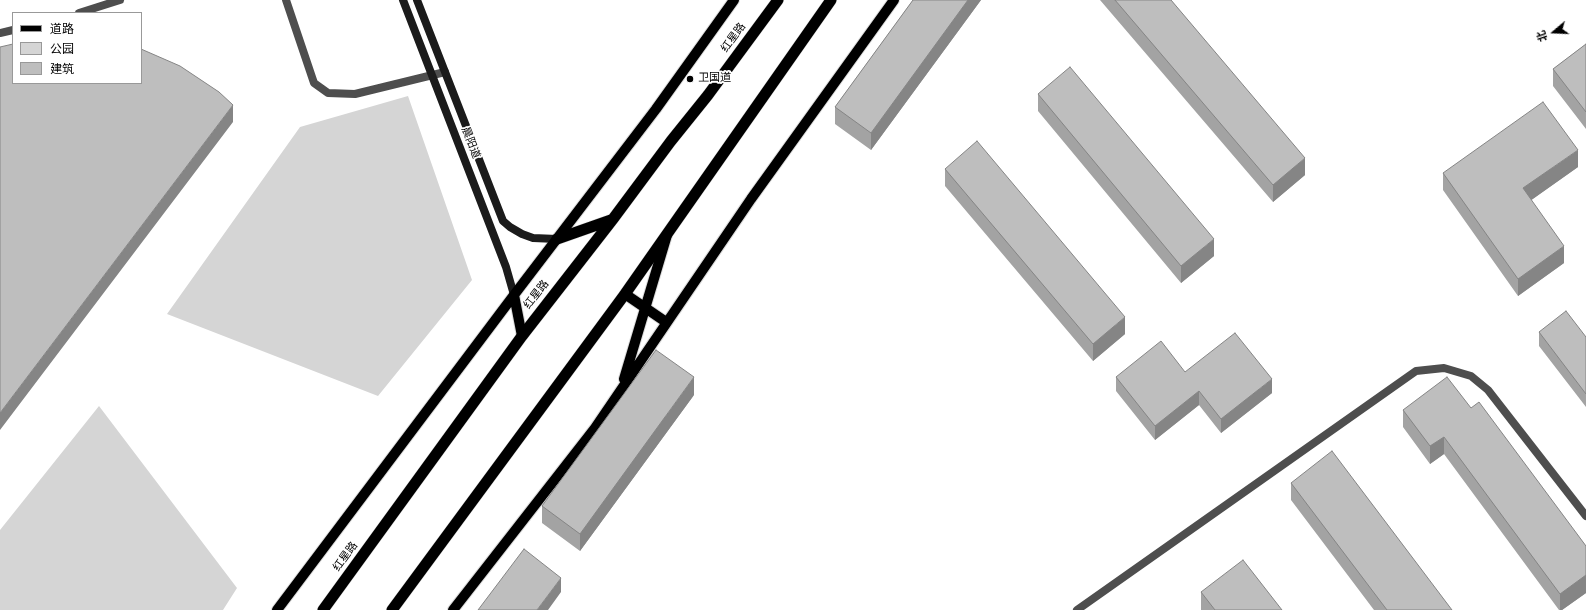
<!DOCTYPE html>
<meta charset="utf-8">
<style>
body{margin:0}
#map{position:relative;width:1586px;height:610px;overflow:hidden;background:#fff;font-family:"Source Sans 3","Noto Sans SC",sans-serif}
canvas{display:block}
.legend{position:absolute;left:12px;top:12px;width:130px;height:72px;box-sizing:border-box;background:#fff;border:1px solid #999;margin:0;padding:5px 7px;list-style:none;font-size:12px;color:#000}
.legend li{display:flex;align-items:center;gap:8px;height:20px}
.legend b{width:20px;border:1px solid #999}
.north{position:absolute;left:1534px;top:12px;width:40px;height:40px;-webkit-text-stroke:3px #fff;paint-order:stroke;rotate:251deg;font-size:11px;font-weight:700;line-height:16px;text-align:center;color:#000}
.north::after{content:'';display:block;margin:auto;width:14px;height:18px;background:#000;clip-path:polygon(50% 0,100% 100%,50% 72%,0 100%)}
</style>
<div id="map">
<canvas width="1586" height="610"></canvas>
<ul class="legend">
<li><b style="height:5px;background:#000"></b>道路</li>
<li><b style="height:11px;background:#d5d5d5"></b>公园</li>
<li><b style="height:11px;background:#bebebe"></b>建筑</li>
</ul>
<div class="north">北</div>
</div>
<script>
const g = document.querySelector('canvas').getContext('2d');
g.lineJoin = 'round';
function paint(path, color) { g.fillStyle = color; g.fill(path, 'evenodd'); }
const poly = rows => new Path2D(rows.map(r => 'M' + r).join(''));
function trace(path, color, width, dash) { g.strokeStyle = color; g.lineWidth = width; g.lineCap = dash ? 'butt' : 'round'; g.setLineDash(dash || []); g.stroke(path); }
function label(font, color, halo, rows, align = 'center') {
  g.font = font + ' "Source Sans 3","Noto Sans SC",sans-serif'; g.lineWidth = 3.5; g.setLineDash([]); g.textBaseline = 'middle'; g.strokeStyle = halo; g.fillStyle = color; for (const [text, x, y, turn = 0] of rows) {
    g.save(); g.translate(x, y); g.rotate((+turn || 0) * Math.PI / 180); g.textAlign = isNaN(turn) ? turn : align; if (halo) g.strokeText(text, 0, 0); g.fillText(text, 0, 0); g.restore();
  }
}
const green = poly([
 [408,96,472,280,378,396,167,314,300,127],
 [99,406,237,588,223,610,0,610,0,530]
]);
const service = poly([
 [286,0,314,83,328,93,355,94,445,72],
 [79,13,120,0],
 [0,33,13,30]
]);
const minor = poly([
 [1077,610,1416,371,1444,368,1471,376,1488,390,1586,516]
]);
const secondary = poly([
 [403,0,506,267,514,295],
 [417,0,503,221,510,227,522,234,533,238,557,239]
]);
const primary = poly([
 [625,294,666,322],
 [514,295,522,336],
 [624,379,667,235],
 [277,610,514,295,656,109,734,0],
 [453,610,595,428,751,199,894,0]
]);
const trunk = poly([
 [557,239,611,220],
 [323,610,522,336,613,219,671,141,708,95,778,0],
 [392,610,625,294,831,0]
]);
const wall = poly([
 [913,0,981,0,871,150,835,124,835,107],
 [1100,0,1171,0,1305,175,1273,202],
 [1586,44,1586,129,1553,86,1553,69],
 [1038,94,1214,256,1181,283,1038,111],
 [1578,167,1531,200,1564,263,1518,296,1443,190,1443,173],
 [945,169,1125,334,1093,361,945,186],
 [1539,332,1586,337,1586,407,1539,346],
 [1185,372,1272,393,1221,433,1199,405,1155,440,1116,391,1116,377],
 [694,395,580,551,542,523,542,506],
 [1471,408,1586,546,1586,593,1562,610,1559,610,1444,454,1430,464,1403,427,1403,410],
 [1291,483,1452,610,1374,610,1291,500],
 [1201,592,1282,610,1201,610]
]);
const shadedWall = poly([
 [968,0,981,0,871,150,871,133],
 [233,105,233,122,0,430,0,413],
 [1578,150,1578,167,1523,206,1523,188],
 [1305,158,1305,175,1273,202,1273,185],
 [1214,239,1214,256,1181,283,1181,266],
 [1564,246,1564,263,1518,296,1518,279],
 [1125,317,1125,334,1093,361,1093,344],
 [694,377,694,395,580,551,580,534],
 [1272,379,1272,393,1221,433,1221,419],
 [1199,391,1199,405,1155,440,1155,426],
 [1444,437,1444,454,1430,464,1430,446],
 [1586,575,1586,593,1562,610,1560,610,1560,594],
 [561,578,561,592,548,610,537,610]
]);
const building = poly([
 [913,0,968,0,871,133,835,107,913,0],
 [1115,0,1171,0,1305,158,1273,185,1115,0],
 [13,44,13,83,141,83,141,49,180,66,219,92,233,105,0,413,0,47,13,44],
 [1586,44,1586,112,1553,69,1586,44],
 [1070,67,1214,239,1181,266,1038,94,1070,67],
 [1543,102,1578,150,1523,188,1564,246,1518,279,1443,173,1543,102],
 [977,141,1125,317,1093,344,945,169,977,141],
 [1566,311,1586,337,1586,394,1539,332,1566,311],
 [1235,333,1272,379,1221,419,1199,391,1155,426,1116,377,1161,341,1185,372,1235,333],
 [656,350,694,377,580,534,542,506,656,350],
 [1447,377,1471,408,1479,402,1586,546,1586,575,1560,594,1444,437,1430,446,1403,410,1447,377],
 [1332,451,1452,610,1387,610,1291,483,1332,451],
 [524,549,561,578,537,610,478,610,524,549],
 [1243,560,1282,610,1215,610,1201,592,1243,560]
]);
const markers = [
 [690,79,4,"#000"]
];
const streetNames = [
 ["红星路",734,38,-54],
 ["晨阳道",470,143,69],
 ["红星路",537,295,-52],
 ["红星路",346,557,-54]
];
const poiNames = [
 ["卫国道",698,79]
];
paint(green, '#d5d5d5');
trace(primary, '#dbdbdb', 12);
trace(trunk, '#dbdbdb', 12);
trace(service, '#4e4e4e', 8);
trace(minor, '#4e4e4e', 8);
trace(secondary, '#1b1b1b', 8);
trace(primary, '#000', 10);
trace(trunk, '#000', 11);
paint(wall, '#a3a3a3');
paint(shadedWall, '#858585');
paint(building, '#bebebe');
trace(building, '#858585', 1);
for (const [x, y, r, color] of markers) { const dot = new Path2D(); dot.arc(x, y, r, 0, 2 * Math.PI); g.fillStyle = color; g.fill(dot); trace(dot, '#fff', 1.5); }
label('11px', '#000', '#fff', streetNames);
label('11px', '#000', '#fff', poiNames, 'left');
</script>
